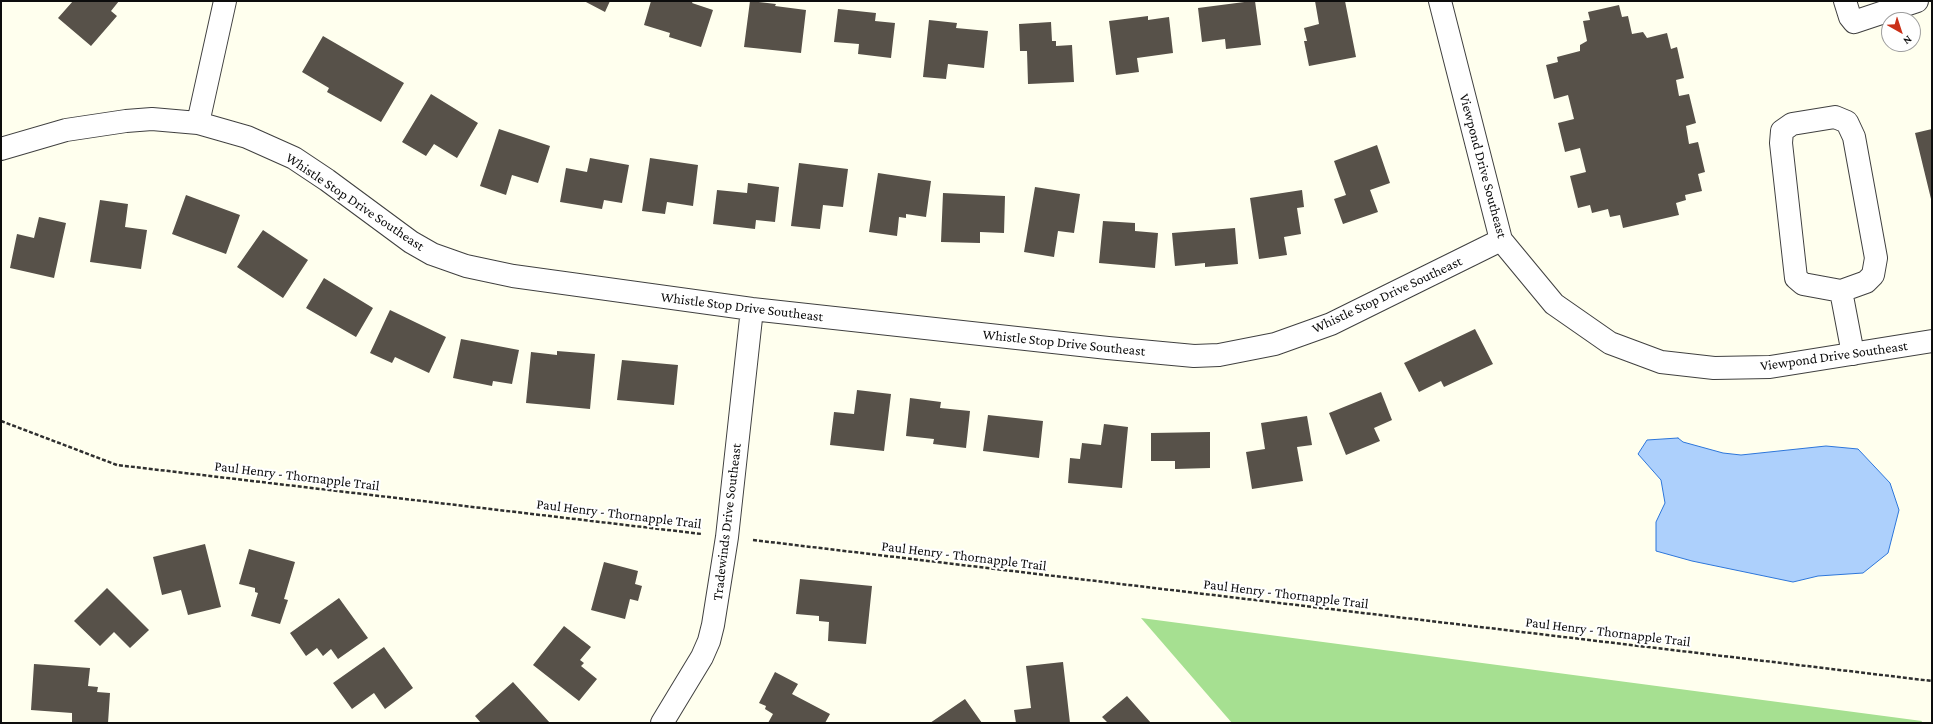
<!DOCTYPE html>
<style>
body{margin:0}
#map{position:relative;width:1933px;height:724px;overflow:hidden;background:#ffe;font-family:"Crimson Pro",serif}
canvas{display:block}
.frame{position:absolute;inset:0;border:2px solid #0d0d0d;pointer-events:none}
.north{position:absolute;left:1881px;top:12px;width:40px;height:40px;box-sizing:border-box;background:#fff;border:1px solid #9e9e9e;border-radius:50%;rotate:141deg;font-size:11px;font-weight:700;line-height:16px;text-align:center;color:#0d0d0d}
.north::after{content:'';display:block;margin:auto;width:14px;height:18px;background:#ca3018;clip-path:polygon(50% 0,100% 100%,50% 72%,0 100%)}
</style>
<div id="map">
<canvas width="1933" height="724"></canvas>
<div class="frame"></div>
<div class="north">N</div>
</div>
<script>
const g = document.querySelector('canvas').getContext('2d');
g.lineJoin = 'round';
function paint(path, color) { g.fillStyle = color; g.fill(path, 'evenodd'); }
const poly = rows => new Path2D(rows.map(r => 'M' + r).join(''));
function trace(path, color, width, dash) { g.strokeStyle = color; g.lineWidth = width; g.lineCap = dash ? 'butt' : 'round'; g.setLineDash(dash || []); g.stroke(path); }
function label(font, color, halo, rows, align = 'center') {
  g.font = font + ' "Crimson Pro",serif'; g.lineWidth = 4; g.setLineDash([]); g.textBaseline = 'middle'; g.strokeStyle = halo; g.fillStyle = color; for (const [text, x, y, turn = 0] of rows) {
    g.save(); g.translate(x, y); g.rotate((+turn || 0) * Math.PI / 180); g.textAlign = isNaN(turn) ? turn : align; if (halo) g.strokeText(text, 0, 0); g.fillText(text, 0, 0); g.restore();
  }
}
const forest = poly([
 [1141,618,1922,721,1921,723,1232,723]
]);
const water = poly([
 [1678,438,1683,442,1723,453,1741,455,1826,446,1858,449,1890,483,1899,510,1888,553,1863,573,1818,576,1793,582,1692,561,1656,551,1656,522,1665,503,1661,480,1638,454,1647,440,1678,438]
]);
const building = poly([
 [73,1,119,1,111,11,117,16,91,46,58,18],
 [584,1,610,1,605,12],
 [651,1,693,1,692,3,713,10,701,47,669,37,670,33,644,25],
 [750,1,776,4,775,6,806,10,801,53,744,47],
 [1252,1,1255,1,1261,45,1226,49,1225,39,1202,42,1198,8],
 [1315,1,1345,1,1356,57,1309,66,1304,41,1307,41,1304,28,1319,24],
 [1619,5,1622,17,1628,16,1632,34,1643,32,1647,38,1667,33,1671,49,1677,47,1684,78,1676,80,1679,96,1689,94,1696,123,1686,126,1689,144,1698,142,1705,172,1698,174,1702,191,1685,195,1686,200,1676,203,1679,215,1623,228,1620,215,1610,217,1608,209,1592,213,1590,205,1578,208,1570,176,1586,172,1580,148,1565,152,1558,123,1574,119,1568,95,1554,99,1546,65,1558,62,1557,57,1580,51,1580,45,1587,41,1583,21,1590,20,1588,12],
 [838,9,876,13,875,21,895,23,891,58,858,54,859,44,834,42],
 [1148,16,1148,20,1169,17,1173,53,1137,58,1139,72,1116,75,1109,21],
 [929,20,957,23,956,28,988,31,984,68,948,64,946,79,923,77],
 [1051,22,1052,41,1056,41,1056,46,1072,45,1074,82,1028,84,1027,51,1020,51,1019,24],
 [323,36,404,83,381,122,327,92,329,88,302,72],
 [431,94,478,123,457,158,434,144,426,156,402,142],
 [499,129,550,146,538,183,512,175,506,195,480,186],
 [1932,129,1932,199,1931,199,1915,133],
 [1377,145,1390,183,1370,190,1378,212,1343,224,1334,199,1346,195,1334,161],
 [590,158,629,165,622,203,604,200,602,209,560,202,566,168,587,172],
 [650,158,698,165,693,206,667,202,665,214,642,211],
 [799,163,848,169,843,207,823,205,820,229,791,226],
 [878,173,931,181,926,217,906,214,906,218,899,217,897,236,869,232],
 [748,183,779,187,775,222,756,220,755,229,713,224,717,190,747,193],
 [1035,187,1080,194,1074,233,1058,231,1054,257,1024,252],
 [1302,190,1304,207,1297,208,1301,234,1284,237,1287,255,1259,259,1250,198],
 [943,193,1005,196,1004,233,980,232,980,243,941,242],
 [186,195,240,215,226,254,172,234],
 [100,200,128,204,125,227,147,230,141,269,90,262],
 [39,217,66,223,54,278,10,268,17,234,34,238],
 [1103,221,1135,223,1135,231,1158,233,1155,268,1099,263],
 [1235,228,1238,264,1205,267,1205,263,1175,266,1172,233],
 [263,230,308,260,283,298,237,267],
 [324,278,373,308,356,337,306,308],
 [390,310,446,337,429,373,395,357,392,363,370,353],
 [1475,329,1493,364,1444,387,1441,381,1419,392,1404,363],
 [461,339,519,350,512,384,493,381,492,386,453,378],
 [557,351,595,354,590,409,526,403,531,352,557,355],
 [622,360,678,365,674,405,617,400],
 [857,390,891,394,884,451,830,445,834,412,854,414],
 [1381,392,1392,420,1374,428,1380,441,1346,455,1329,413],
 [910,398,941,402,940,408,970,411,966,448,933,444,934,439,906,436],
 [988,415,1043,421,1039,458,983,451],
 [1307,416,1312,445,1297,447,1303,481,1252,489,1246,452,1265,449,1261,423],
 [1104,424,1128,427,1122,488,1068,483,1070,458,1080,459,1082,443,1101,445],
 [1210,432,1210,468,1175,469,1175,461,1151,461,1151,433],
 [205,544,221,607,188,615,181,590,162,595,153,557],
 [249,549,295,562,284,599,288,600,280,624,251,616,258,593,255,592,255,588,239,584],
 [604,562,638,571,635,584,642,586,638,601,630,599,625,619,591,610],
 [800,579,872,586,866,644,828,641,829,622,819,621,819,616,796,614],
 [107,588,149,630,130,648,114,632,100,646,74,621],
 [339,598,368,638,338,659,331,649,323,656,317,648,306,656,290,633],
 [564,626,591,647,580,660,584,663,581,666,597,679,579,701,533,665],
 [384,647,413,688,385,709,374,693,352,709,333,683],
 [1063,662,1070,723,1016,723,1014,710,1031,708,1026,666],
 [34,664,90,668,88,686,98,687,97,692,110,693,108,723,72,723,72,713,31,710],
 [775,672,798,684,792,694,830,714,825,723,768,723,773,714,765,709,766,706,759,703],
 [513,682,550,723,481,723,475,716],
 [1127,696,1151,723,1108,723,1102,717],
 [965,699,982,723,930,723]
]);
const path = poly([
 [1,421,117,465,702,534],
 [753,540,1932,681]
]);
const minor = poly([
 [1440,1,1501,240,1554,304,1610,343,1661,362,1714,368,1770,367,1932,341],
 [1845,1,1850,17,1854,22,1917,1],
 [198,123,225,1],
 [1,149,66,130,126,121,152,119,198,123,247,137,294,158,327,180,411,242,432,254,466,266,513,276,752,309,1108,348,1194,356,1219,355,1275,344,1331,324,1501,240],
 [1841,291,1803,284,1796,278,1781,143,1782,131,1792,124,1835,117,1847,122,1854,137,1876,258,1873,275,1866,282,1841,291,1853,354],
 [662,723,702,657,709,641,713,625,727,537,752,309]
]);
const streetNames = [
 ["Viewpond Drive Southeast",1483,166,75],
 ["Whistle Stop Drive Southeast",355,202,34],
 ["Whistle Stop Drive Southeast",1387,295,-25],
 ["Whistle Stop Drive Southeast",742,307,7],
 ["Whistle Stop Drive Southeast",1064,343,6],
 ["Viewpond Drive Southeast",1834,356,-8],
 ["Paul Henry - Thornapple Trail",297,476,7],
 ["Paul Henry - Thornapple Trail",619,514,7],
 ["Tradewinds Drive Southeast",727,522,-83],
 ["Paul Henry - Thornapple Trail",964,556,7],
 ["Paul Henry - Thornapple Trail",1286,594,7],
 ["Paul Henry - Thornapple Trail",1608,632,7]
];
paint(forest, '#a6e091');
paint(water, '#add0fc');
trace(water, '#2d76da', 1);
paint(building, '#575149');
trace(minor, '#404040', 24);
trace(path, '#2f2f2f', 2.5, [4, 2]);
trace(minor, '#fff', 22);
label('14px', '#0d0d0d', '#fff', streetNames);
</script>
